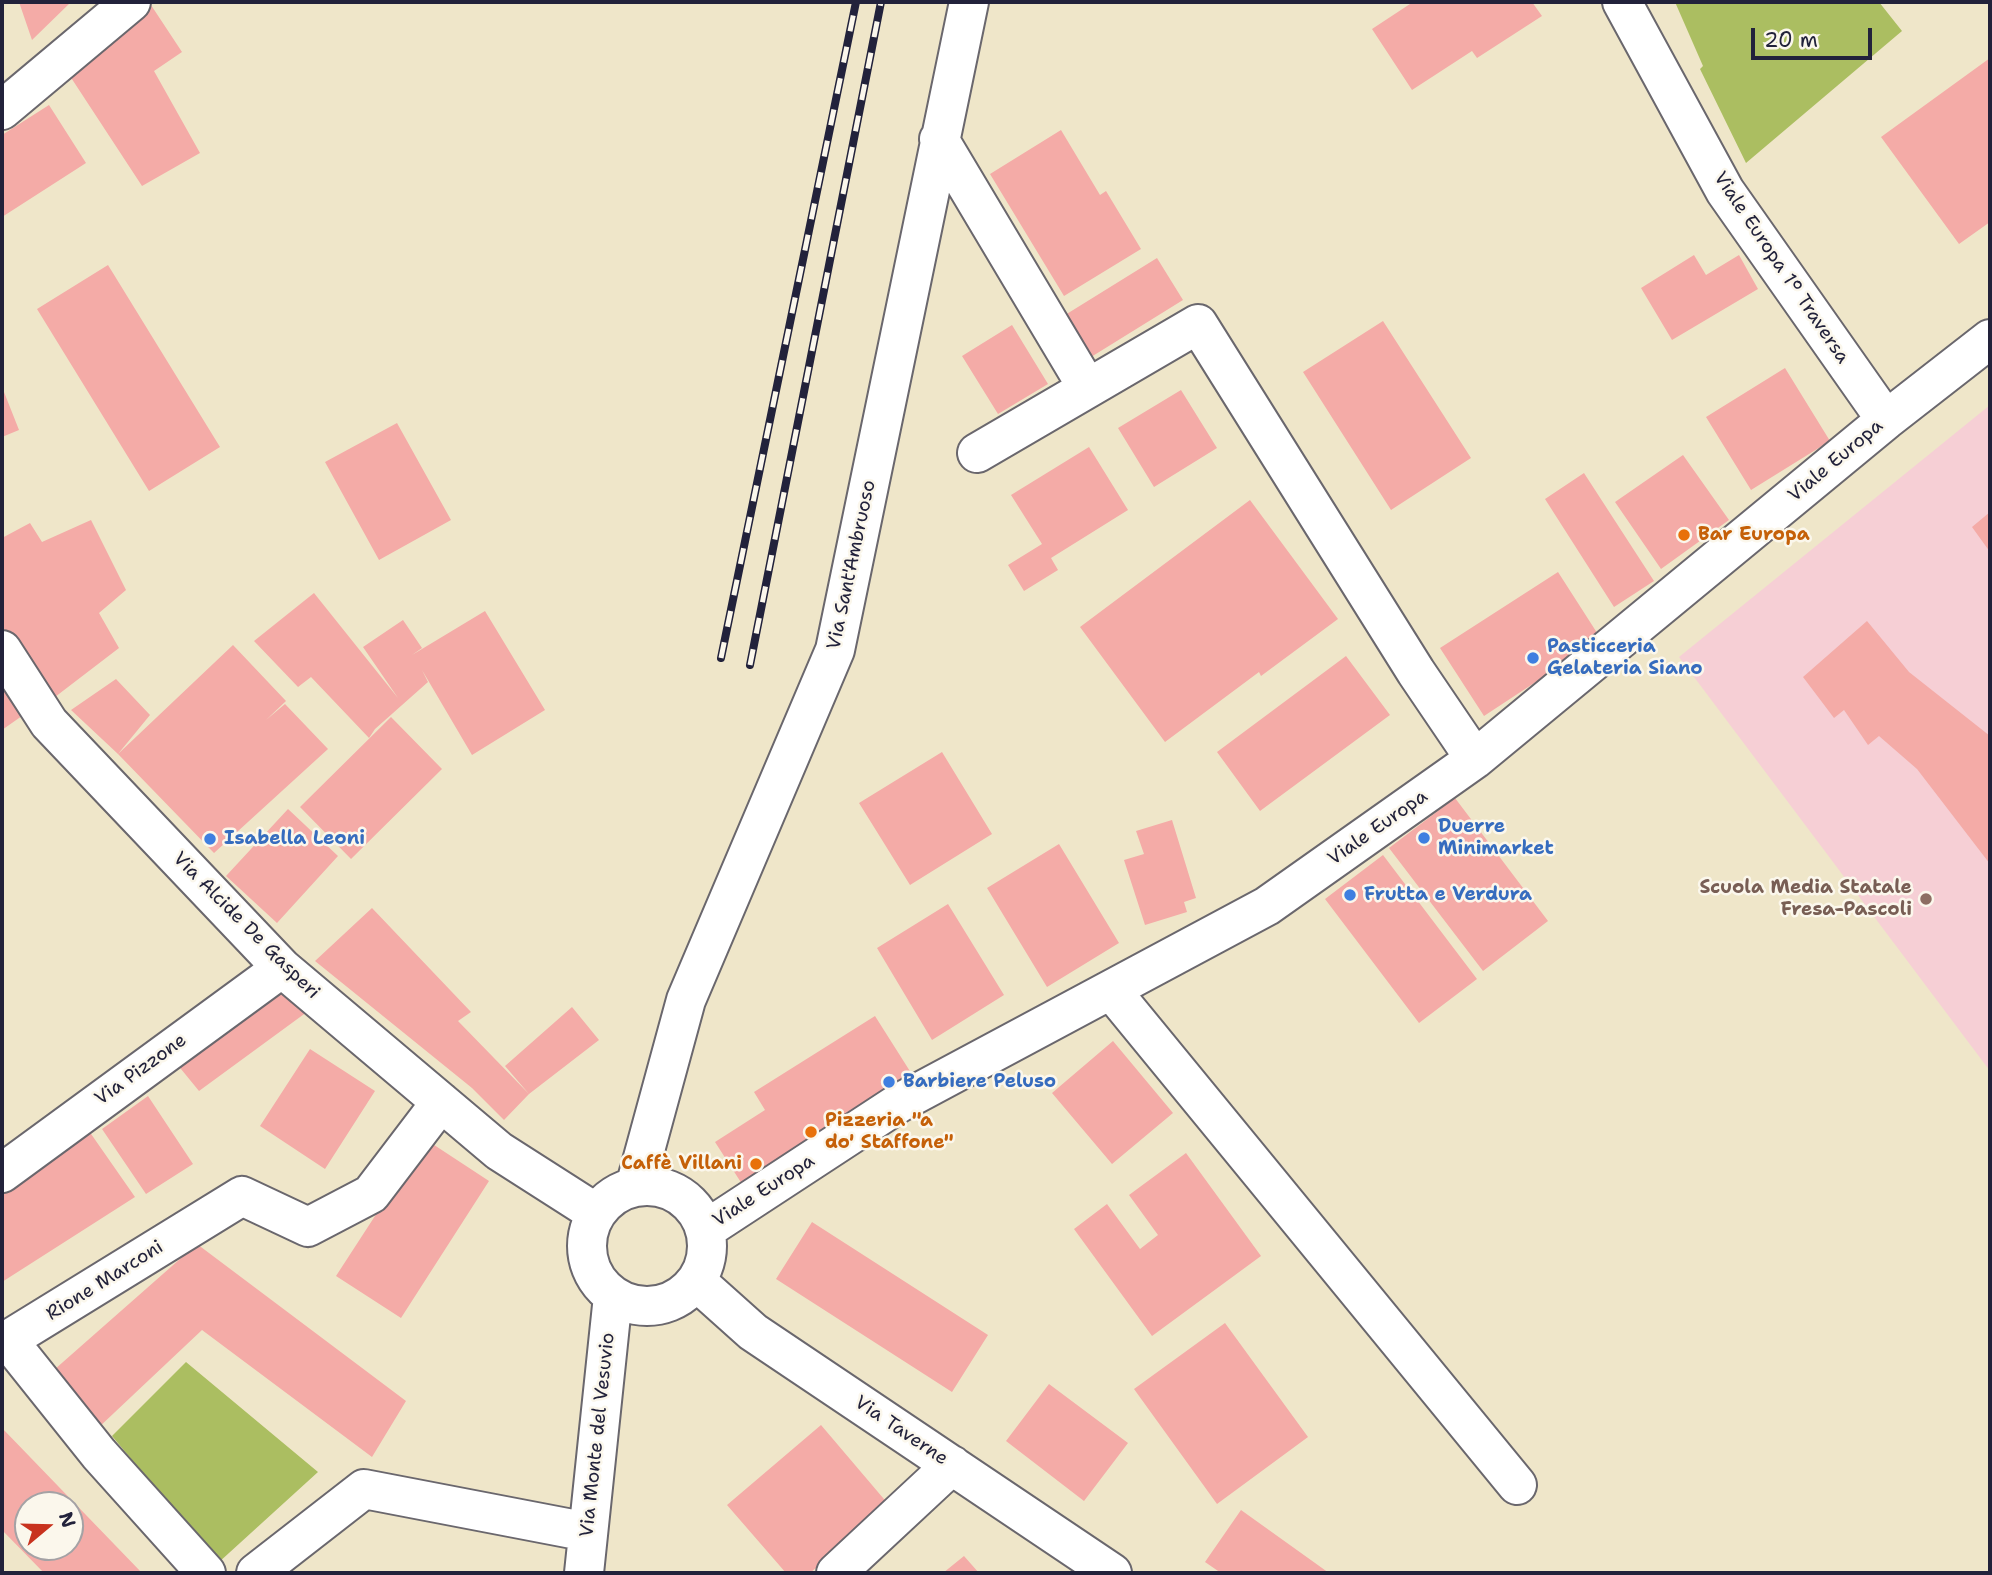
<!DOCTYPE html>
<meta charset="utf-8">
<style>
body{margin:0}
#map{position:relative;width:1992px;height:1575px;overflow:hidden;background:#efe6c9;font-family:"Shantell Sans",sans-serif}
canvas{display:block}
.frame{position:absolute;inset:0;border:4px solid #22223b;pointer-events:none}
.north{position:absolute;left:14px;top:1491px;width:70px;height:70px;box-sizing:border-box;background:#fbf7ec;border:2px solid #a4a2a5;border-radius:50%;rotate:71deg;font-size:19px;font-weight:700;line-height:28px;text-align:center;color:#22223b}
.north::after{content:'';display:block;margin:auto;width:24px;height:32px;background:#c8321e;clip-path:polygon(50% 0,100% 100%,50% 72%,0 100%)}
.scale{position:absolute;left:1751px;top:28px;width:121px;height:32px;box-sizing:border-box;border:4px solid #22223b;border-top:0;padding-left:9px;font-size:21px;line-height:24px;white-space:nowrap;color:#22223b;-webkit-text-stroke:5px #fbf7ec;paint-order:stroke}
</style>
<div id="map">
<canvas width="1992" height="1575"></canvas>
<div class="frame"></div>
<div class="north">N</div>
<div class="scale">20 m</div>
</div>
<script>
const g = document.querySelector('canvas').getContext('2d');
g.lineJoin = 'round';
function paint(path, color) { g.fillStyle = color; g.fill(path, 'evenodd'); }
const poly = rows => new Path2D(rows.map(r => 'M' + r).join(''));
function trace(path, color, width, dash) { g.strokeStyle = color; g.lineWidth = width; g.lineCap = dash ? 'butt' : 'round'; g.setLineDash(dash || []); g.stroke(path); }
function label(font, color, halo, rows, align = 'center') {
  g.font = font + ' "Shantell Sans",sans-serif'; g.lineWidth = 5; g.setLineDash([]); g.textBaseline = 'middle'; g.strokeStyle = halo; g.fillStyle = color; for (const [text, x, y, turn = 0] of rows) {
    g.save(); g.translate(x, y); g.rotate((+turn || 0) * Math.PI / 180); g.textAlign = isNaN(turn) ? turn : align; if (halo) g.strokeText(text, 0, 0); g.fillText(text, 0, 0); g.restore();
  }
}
const built = poly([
 [1990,405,1990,1071,1679,657]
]);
const green = poly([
 [1675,2,1879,2,1902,31,1746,163,1700,69,1703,66],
 [186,1362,318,1472,218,1563,112,1436]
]);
const building = poly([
 [19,2,71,2,32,40],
 [149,2,182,52,154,71,200,153,142,186,66,70],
 [1413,2,1532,2,1542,16,1477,58,1472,51,1412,90,1372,29],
 [1990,58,1990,222,1959,244,1881,137],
 [49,105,86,163,2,217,2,135],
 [1061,130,1100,195,1106,191,1141,249,1064,296,990,174],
 [1694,255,1706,275,1739,255,1758,289,1672,340,1641,288],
 [1157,258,1183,300,1083,362,1057,320],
 [108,265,220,447,149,491,37,309],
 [1383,321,1471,458,1391,510,1303,372],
 [1012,325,1048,384,998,414,962,356],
 [1785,368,1830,441,1751,490,1706,417],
 [1181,390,1217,448,1154,487,1118,428],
 [4,392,19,430,2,437,2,393],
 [397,423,451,520,379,560,325,462],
 [1089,447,1128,510,1051,558,1058,570,1024,591,1008,565,1042,544,1011,495],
 [1683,455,1729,520,1661,569,1615,502],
 [1584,473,1654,581,1614,607,1545,499],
 [1250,500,1338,619,1261,676,1259,672,1165,742,1080,627],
 [1990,512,1990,552,1972,527],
 [91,520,126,590,99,613,119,648,55,697,2,626,2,538,30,523,42,542],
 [1558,572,1601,639,1484,716,1440,648],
 [314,593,398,698,363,647,403,620,422,648,412,655,485,611,545,710,472,755,422,670,428,682,375,729,369,738,311,677,298,687,254,641],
 [1867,621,1909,672,1990,736,1990,864,1917,769,1879,736,1868,745,1844,710,1834,718,1803,677],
 [233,645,286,701,266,720,285,704,328,749,214,853,118,754,71,710,116,679,150,715,118,754],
 [1346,656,1390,715,1260,811,1217,752],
 [2,674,29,711,2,730],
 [391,717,442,769,351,859,300,807],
 [942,752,992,834,910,885,859,803],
 [1455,798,1548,921,1483,971,1389,848],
 [288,809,338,856,277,923,226,876],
 [1172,820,1196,898,1184,902,1187,912,1145,925,1124,860,1144,854,1136,831],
 [1059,844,1119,943,1047,987,987,888],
 [1383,855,1477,979,1419,1023,1325,899],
 [948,904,1004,995,932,1040,877,948],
 [372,908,471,1012,458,1021,529,1094,505,1066,572,1007,599,1040,529,1094,504,1120,472,1088,315,961],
 [264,988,288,990,311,1009,199,1091,172,1058],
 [875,1016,913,1076,742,1184,715,1142,765,1110,754,1092],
 [1113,1041,1173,1113,1112,1164,1052,1093],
 [310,1049,375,1091,325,1169,260,1126],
 [148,1096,193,1164,146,1194,102,1129],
 [89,1131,135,1197,2,1282,2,1186],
 [425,1139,489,1181,401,1318,336,1276],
 [1186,1153,1261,1256,1152,1336,1074,1229,1107,1204,1140,1249,1158,1235,1129,1195],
 [812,1222,988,1335,952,1392,776,1279],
 [197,1244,406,1401,372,1457,202,1330,97,1429,46,1377],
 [1225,1323,1308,1437,1217,1504,1134,1389],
 [1049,1384,1128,1443,1084,1501,1006,1441],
 [821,1425,889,1505,810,1573,786,1573,727,1505],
 [2,1428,142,1573,44,1573,2,1530],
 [28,1505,70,1505,70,1547,28,1547],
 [1241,1510,1329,1573,1221,1573,1205,1562],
 [964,1556,979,1573,943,1573]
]);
const minor = poly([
 [1622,2,1725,191,1886,420],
 [2,110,131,2],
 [939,139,1087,387],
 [977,453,1198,324,1416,672,1475,759],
 [2,650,49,723,282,968,499,1151,596,1213],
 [1111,990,1517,1485],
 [2,1173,282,968],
 '587 1246a60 60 0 1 1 120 0a60 60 0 1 1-120 0Z',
 [635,1187,686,1000,835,650,969,2],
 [705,1230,899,1103,1267,906,1475,759,1886,420,1990,339],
 [696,1281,753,1332,1112,1573],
 [206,1573,99,1454,8,1340,242,1196,308,1227,371,1194,441,1102],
 [256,1573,364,1489,588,1532],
 [584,1573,613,1296],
 [836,1573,952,1465]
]);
const rail = poly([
 [721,658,856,2],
 [750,665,881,2]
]);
const markers = [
 [1684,535,7,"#e8710a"],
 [1533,658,7,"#3f7fe0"],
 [1424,838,7,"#3f7fe0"],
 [210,839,7,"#3f7fe0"],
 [1350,895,7,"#3f7fe0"],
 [1926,899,7,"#8d6e63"],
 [889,1082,7,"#3f7fe0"],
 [811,1132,7,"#e8710a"],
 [756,1164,7,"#e8710a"]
];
const streetNames = [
 ["Viale Europa 1° Traversa",1781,268,56],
 ["Viale Europa",1836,461,-40],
 ["Via Sant'Ambruoso",852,565,-78],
 ["Viale Europa",1378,828,-35],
 ["Via Alcide De Gasperi",246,926,45],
 ["Via Pizzone",141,1070,-36],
 ["Viale Europa",764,1191,-33],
 ["Rione Marconi",105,1281,-32],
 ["Via Taverne",901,1431,34],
 ["Via Monte del Vesuvio",598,1435,-84]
];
const foodNames = [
 ["Bar Europa",1698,535],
 ["Pizzeria \"a",825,1121],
 ["do' Staffone\"",825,1143],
 ["Caffè Villani",742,1164,"right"]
];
const shopNames = [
 ["Pasticceria",1547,647],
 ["Gelateria Siano",1547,669],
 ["Duerre",1438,827],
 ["Minimarket",1438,849],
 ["Isabella Leoni",224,839],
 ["Frutta e Verdura",1364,895],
 ["Barbiere Peluso",903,1082]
];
const educationNames = [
 ["Scuola Media Statale",1912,888],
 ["Fresa-Pascoli",1912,910]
];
paint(built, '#f6cfd5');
paint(green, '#abbe61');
paint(building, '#f4aba7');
trace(minor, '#6a676d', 42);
trace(minor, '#fff', 38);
trace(rail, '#22223b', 8);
trace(rail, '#fbf7ec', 5, [16]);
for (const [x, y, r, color] of markers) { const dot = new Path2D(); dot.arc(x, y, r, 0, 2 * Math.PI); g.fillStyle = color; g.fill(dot); trace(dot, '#fbf7ec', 2.5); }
label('19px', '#22223b', '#fbf7ec', streetNames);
label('bold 19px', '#c56008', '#fbf7ec', foodNames, 'left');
label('bold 19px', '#366cbe', '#fbf7ec', shopNames, 'left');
label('bold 19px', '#785e54', '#fbf7ec', educationNames, 'right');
</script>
